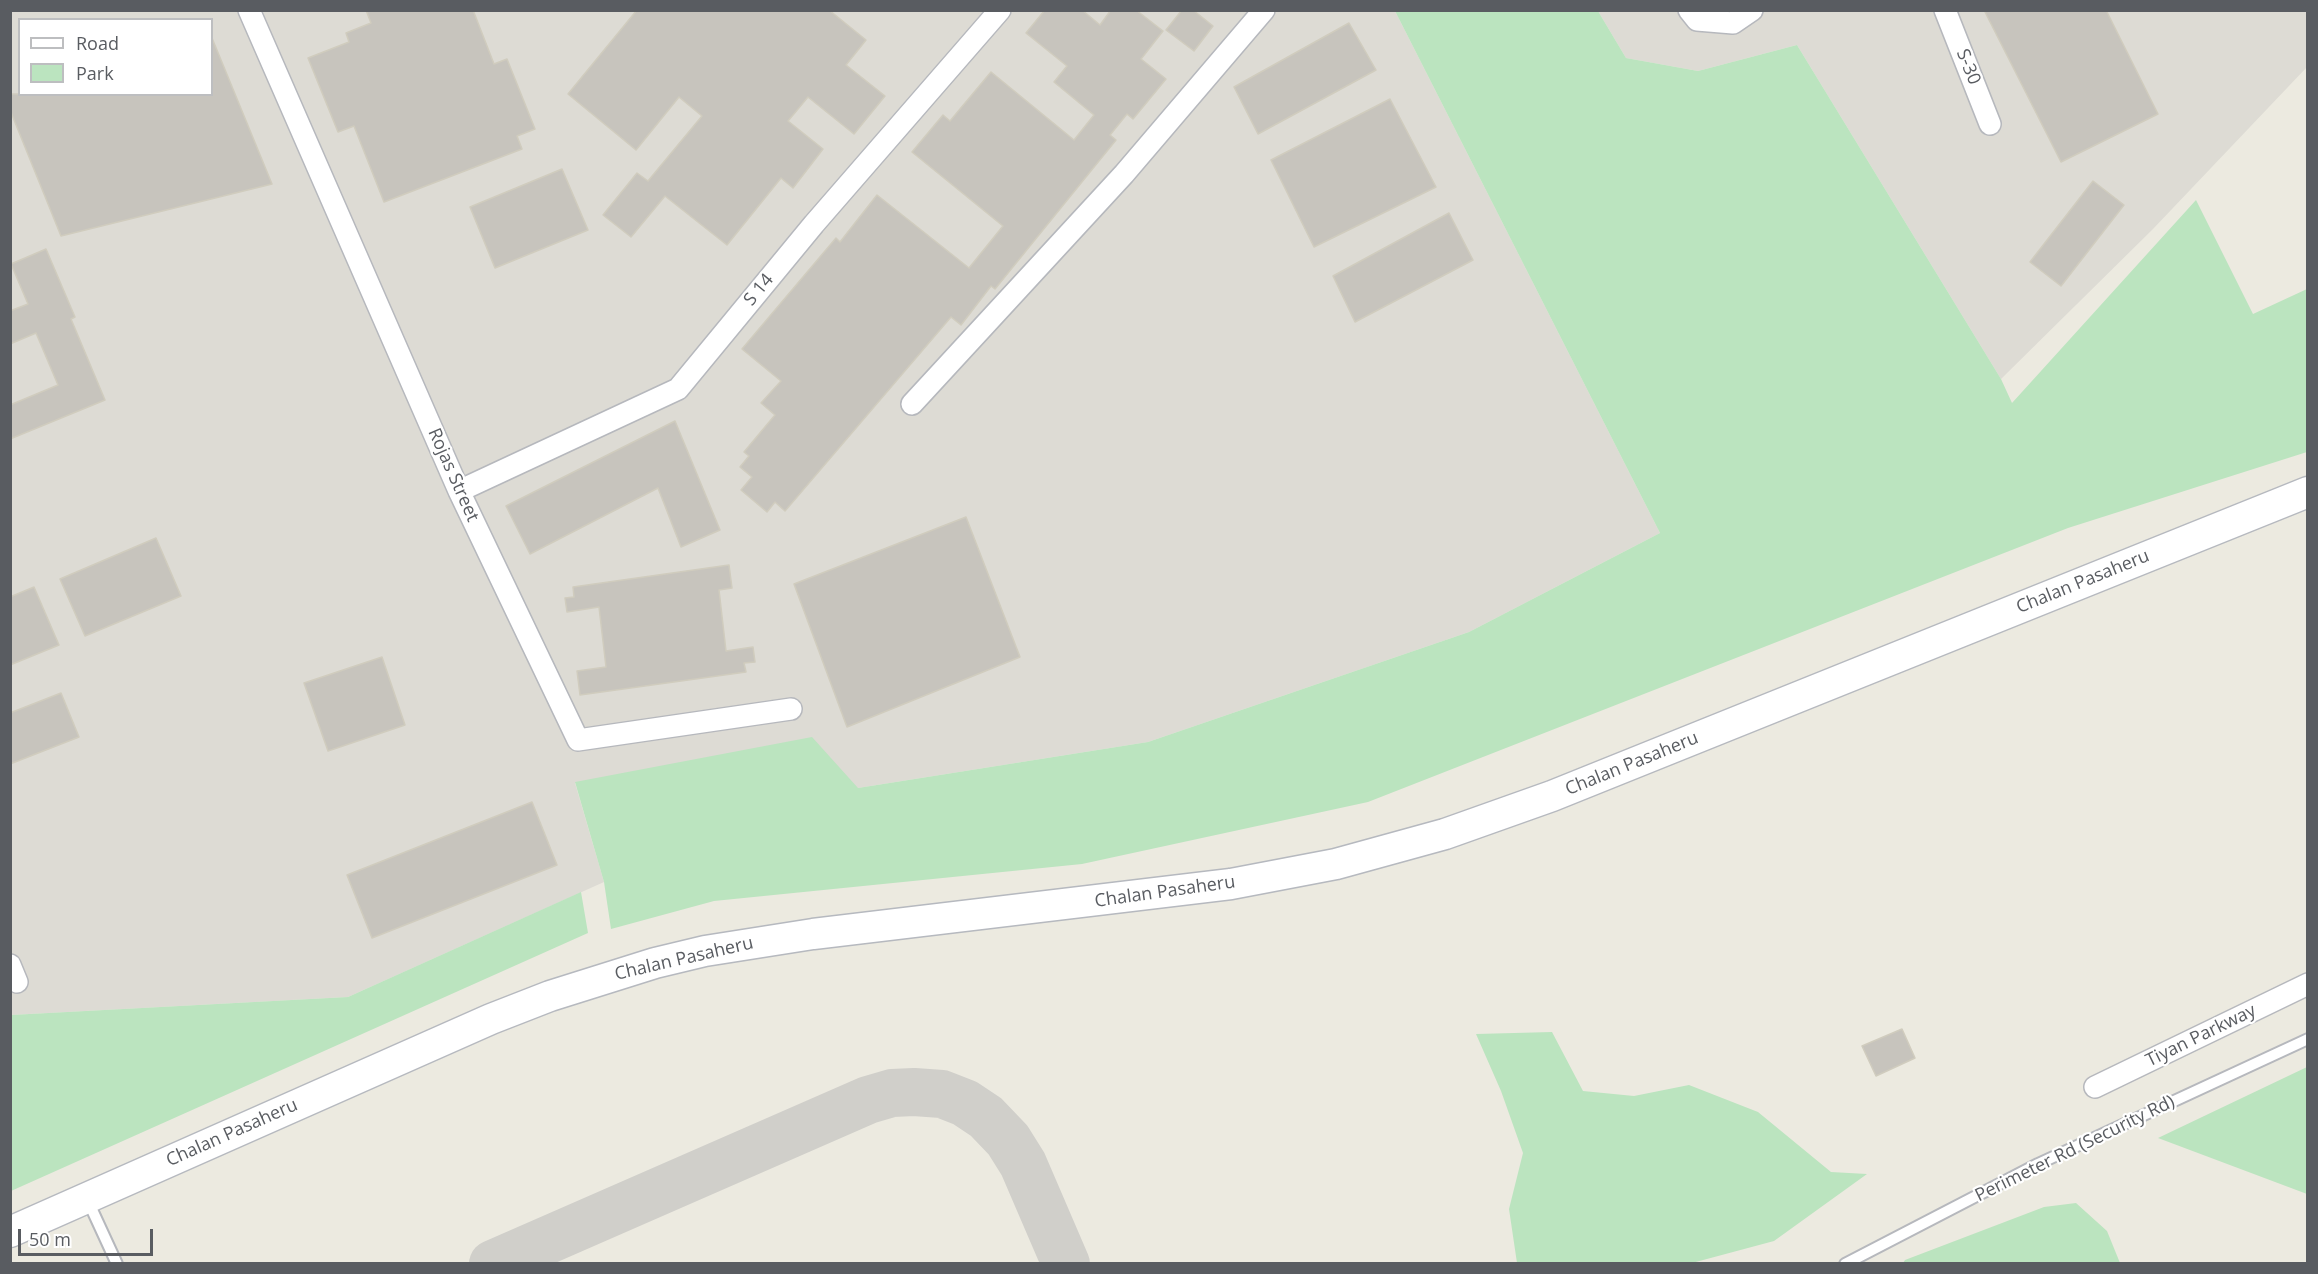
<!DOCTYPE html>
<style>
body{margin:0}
#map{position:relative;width:2318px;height:1274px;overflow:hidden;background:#eceae0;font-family:"Open Sans",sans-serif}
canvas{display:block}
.frame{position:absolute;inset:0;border:12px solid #595c61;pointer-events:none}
.legend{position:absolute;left:18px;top:18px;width:195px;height:78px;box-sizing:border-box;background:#fff;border:2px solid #bdbec0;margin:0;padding:8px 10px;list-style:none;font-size:18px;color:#595c61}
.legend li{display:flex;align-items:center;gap:12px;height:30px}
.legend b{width:30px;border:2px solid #bdbec0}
.scale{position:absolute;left:18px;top:1229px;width:135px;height:27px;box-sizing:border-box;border:3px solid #595c61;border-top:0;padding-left:8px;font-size:18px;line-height:21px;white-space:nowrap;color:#595c61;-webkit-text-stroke:4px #fff;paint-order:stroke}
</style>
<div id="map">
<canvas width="2318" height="1274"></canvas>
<div class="frame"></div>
<ul class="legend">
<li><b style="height:8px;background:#fff"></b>Road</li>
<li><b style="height:16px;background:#bbe4bf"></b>Park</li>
</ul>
<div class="scale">50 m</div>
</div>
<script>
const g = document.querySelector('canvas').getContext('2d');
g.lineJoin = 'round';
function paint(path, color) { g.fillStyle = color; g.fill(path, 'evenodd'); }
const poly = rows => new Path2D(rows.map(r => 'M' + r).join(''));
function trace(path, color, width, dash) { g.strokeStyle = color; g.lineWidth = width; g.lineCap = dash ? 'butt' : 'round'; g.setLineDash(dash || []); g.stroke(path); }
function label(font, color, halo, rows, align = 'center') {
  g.font = font + ' "Open Sans",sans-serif'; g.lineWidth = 4.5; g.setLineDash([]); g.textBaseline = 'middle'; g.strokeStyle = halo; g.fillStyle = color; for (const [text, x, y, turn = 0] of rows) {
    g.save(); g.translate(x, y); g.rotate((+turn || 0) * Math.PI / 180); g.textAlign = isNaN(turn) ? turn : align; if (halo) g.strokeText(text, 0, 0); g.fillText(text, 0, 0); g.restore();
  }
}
const industrial = poly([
 [11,11,1395,11,1660,533,1469,632,1148,742,858,788,575,783,604,882,348,997,11,1015],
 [20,20,212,20,212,94,20,94],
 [1598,11,2307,11,2307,67,2153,229,2001,379,1797,45,1698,71,1626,58]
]);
const green = poly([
 [1395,11,1598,11,1626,58,1698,71,1797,45,2001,379,2012,403,2196,200,2253,314,2307,289,2307,452,2068,528,1368,802,1082,864,714,901,611,929,604,882,575,782,812,737,858,788,1148,742,1469,632,1660,533],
 [581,892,588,933,11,1191,11,1015,348,997],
 [1552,1032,1583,1091,1634,1096,1689,1085,1758,1112,1831,1172,1867,1174,1774,1241,1692,1263,1517,1263,1509,1209,1523,1153,1501,1091,1476,1034],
 [2307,1067,2307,1194,2158,1138],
 [2076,1203,2107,1231,2120,1263,1903,1263,1905,1260,2044,1207]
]);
const taxiway = poly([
 [493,1264,868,1100,892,1093,914,1092,942,1094,965,1103,986,1117,1008,1140,1023,1164,1066,1264]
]);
const building = poly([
 [366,10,473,10,494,64,507,59,535,129,517,136,522,149,384,202,354,126,338,132,308,58,349,42,346,33,371,23,366,10],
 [637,10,829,10,866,40,846,65,885,96,854,134,808,97,788,121,823,149,793,188,781,178,727,245,665,196,631,237,603,215,637,173,648,181,702,116,679,97,636,150,568,94,637,10],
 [1045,10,1082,10,1100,25,1111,10,1136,10,1163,31,1141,59,1166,79,1133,119,1127,114,1110,135,1116,140,995,289,991,286,961,325,951,317,785,511,775,502,767,512,741,490,752,477,740,467,749,456,744,452,775,415,761,403,781,381,742,349,836,238,840,242,877,195,969,268,1003,226,912,152,943,115,950,121,991,72,1074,140,1094,115,1054,82,1067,66,1026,33,1045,10],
 [1182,10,1193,10,1213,26,1194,51,1166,30,1182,10],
 [1984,10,2106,10,2158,114,2061,162,1984,10],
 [1349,23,1376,70,1258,134,1234,87,1349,23],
 [212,38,272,184,61,236,10,110,10,94,212,94,212,38],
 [1390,99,1436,187,1314,247,1271,160,1390,99],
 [562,169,588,230,495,268,470,207,562,169],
 [2093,181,2124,205,2061,286,2030,262,2093,181],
 [1449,213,1473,260,1355,322,1333,276,1449,213],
 [46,249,75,317,71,319,105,400,10,439,10,405,58,385,36,333,10,344,10,311,28,304,11,264,46,249],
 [675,421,720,530,681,547,658,488,530,554,506,506,675,421],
 [966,517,1020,657,847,727,794,584,966,517],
 [156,538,181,596,85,636,60,579,156,538],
 [729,565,732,588,719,590,726,651,753,647,755,662,744,663,746,672,580,695,577,671,606,667,599,607,567,612,565,598,574,597,573,587,729,565],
 [34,587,59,645,10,665,10,597,34,587],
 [382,657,405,725,328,751,304,683,382,657],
 [61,693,79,737,10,764,10,713,61,693],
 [532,802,557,865,372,938,347,875,532,802],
 [1902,1029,1915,1058,1876,1076,1862,1046,1902,1029]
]);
const service = poly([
 [88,1201,117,1264],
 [1845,1264,2038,1164,2308,1039]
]);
const minor = poly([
 [249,10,459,491,578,740,791,709],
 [1689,10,1697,20,1733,23,1752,10],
 [1945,10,1990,124],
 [912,404,1124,174,1264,10],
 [459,491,678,389,814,224,1000,10],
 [10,965,17,982],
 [2095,1087,2308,984]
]);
const secondary = poly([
 [10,1232,491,1019,550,996,655,963,705,951,813,934,1231,884,1336,864,1445,834,1552,796,2308,492]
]);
const streetNames = [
 ["S-30",1968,67,68],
 ["S 14",759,290,-50],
 ["Rojas Street",453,475,66],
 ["Chalan Pasaheru",2083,582,-22],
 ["Chalan Pasaheru",1632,764,-22],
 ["Chalan Pasaheru",1165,892,-8],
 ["Chalan Pasaheru",684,959,-13],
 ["Tiyan Parkway",2201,1036,-26],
 ["Chalan Pasaheru",232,1133,-24],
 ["Perimeter Rd (Security Rd)",2075,1149,-26]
];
paint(industrial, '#dddbd4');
paint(green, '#bbe4bf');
trace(taxiway, '#d0cfca', 48);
paint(building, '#c7c4bd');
trace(building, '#d0ccbe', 1.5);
trace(service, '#b6b8bd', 14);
trace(minor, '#b6b8bd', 24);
trace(secondary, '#b6b9bf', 33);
trace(service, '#fff', 10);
trace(minor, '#fff', 21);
trace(secondary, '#fff', 30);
label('18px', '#595c61', '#fff', streetNames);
</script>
